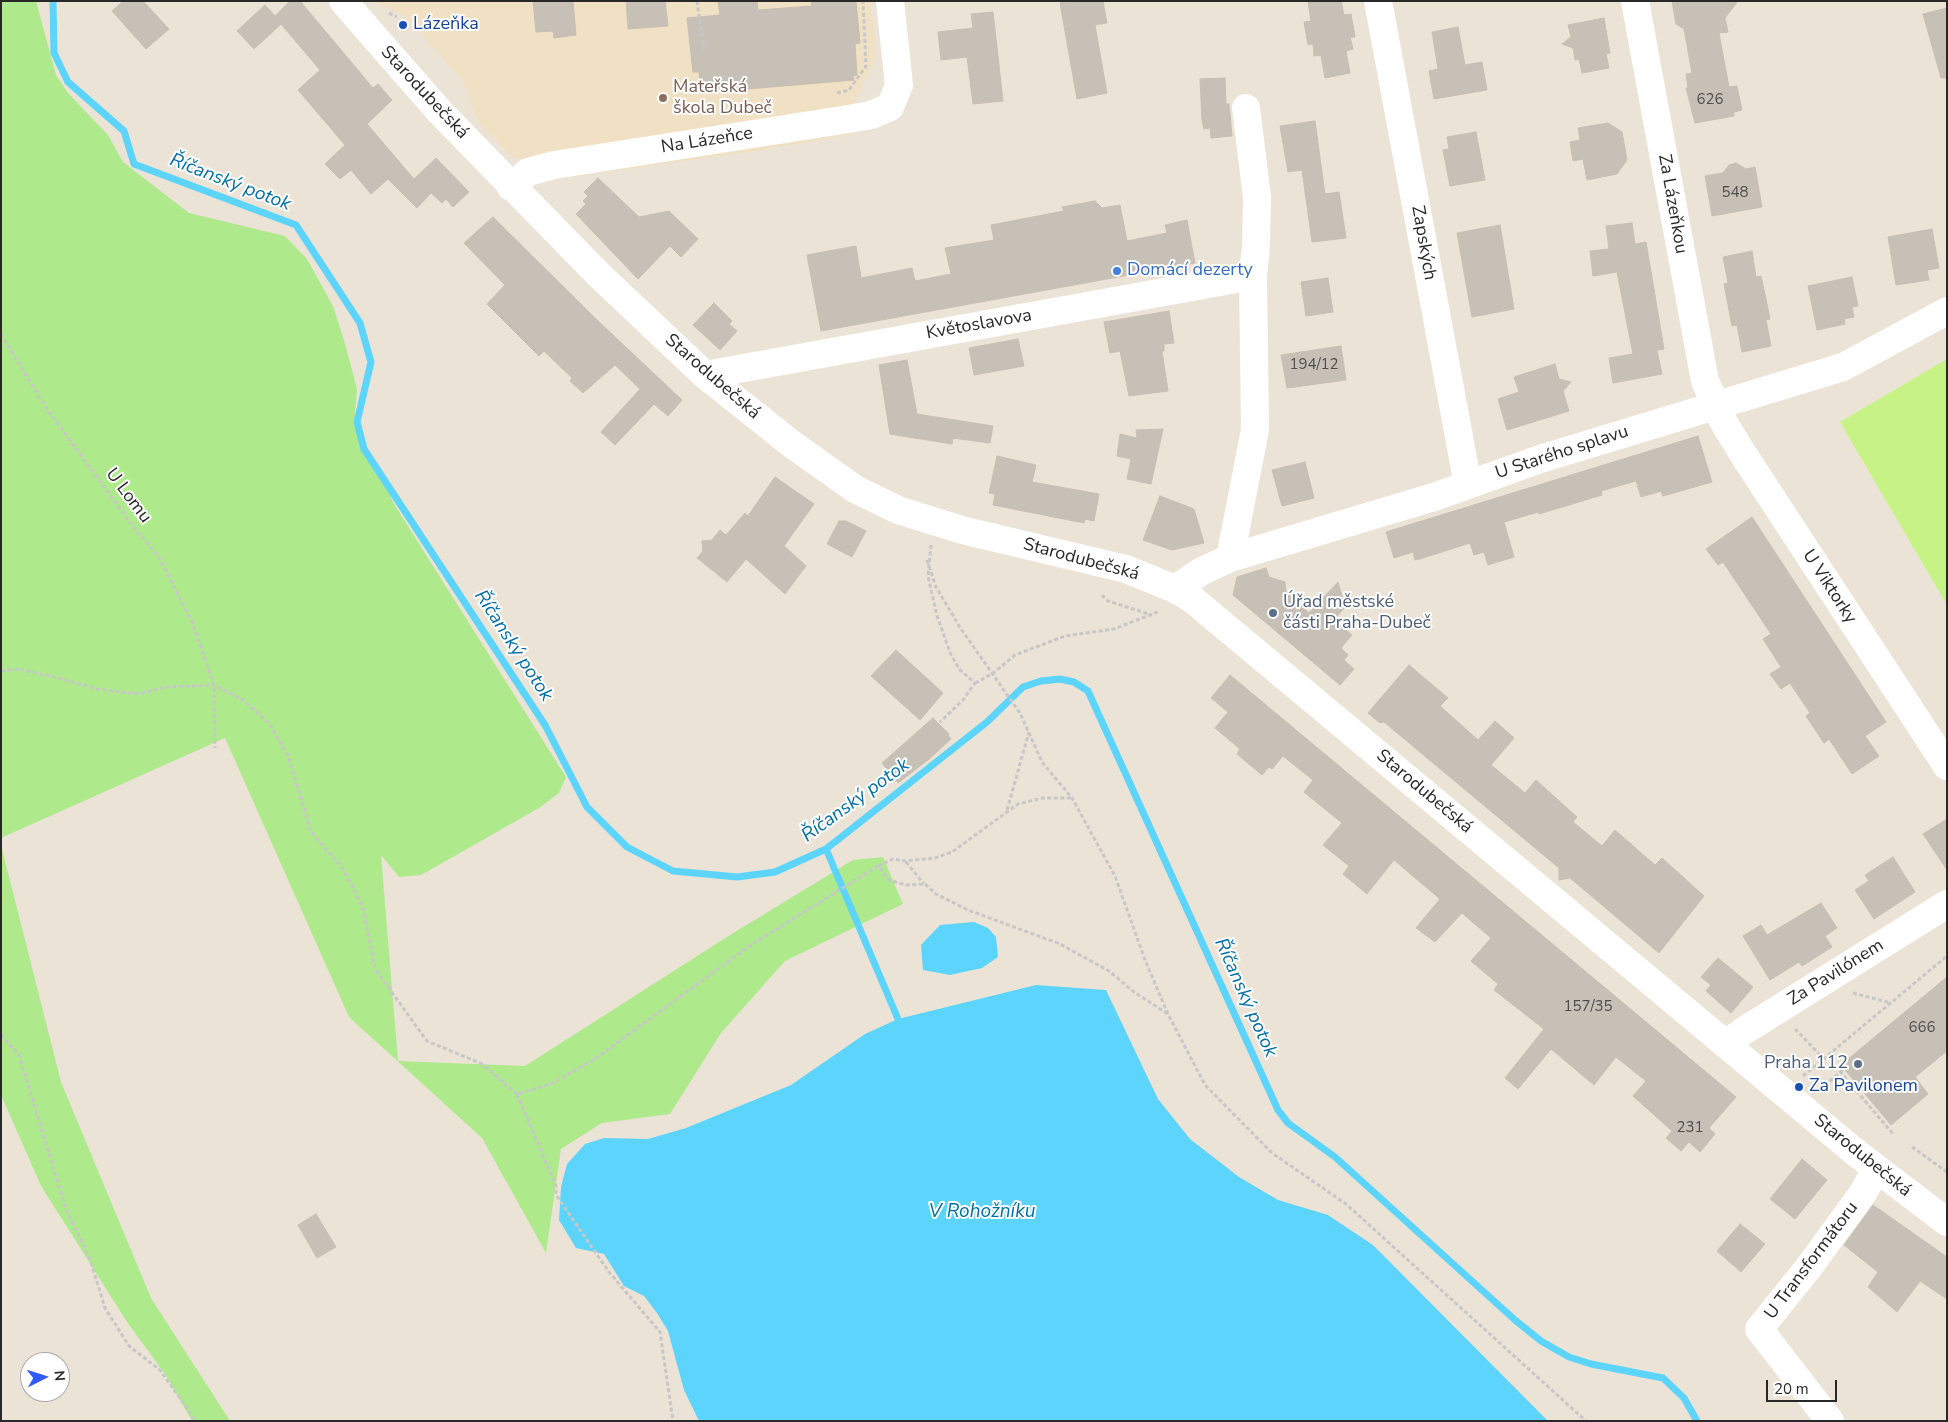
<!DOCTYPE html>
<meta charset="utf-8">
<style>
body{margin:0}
#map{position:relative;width:1948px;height:1422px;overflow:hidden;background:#ece3d7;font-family:"Nunito Sans",sans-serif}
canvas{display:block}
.frame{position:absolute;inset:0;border:2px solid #282828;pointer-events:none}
.north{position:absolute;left:20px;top:1352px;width:50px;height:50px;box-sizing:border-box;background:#fff;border:1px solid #a9a9a9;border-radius:50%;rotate:85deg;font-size:14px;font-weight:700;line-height:20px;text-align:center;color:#282828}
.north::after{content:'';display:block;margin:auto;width:18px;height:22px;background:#315bff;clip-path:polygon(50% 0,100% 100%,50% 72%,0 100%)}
.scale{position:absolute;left:1766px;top:1380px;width:71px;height:22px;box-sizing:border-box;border:2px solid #282828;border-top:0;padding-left:6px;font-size:15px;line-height:18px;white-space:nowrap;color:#282828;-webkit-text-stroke:4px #fff;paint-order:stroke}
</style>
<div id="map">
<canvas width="1948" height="1422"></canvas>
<div class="frame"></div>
<div class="north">N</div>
<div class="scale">20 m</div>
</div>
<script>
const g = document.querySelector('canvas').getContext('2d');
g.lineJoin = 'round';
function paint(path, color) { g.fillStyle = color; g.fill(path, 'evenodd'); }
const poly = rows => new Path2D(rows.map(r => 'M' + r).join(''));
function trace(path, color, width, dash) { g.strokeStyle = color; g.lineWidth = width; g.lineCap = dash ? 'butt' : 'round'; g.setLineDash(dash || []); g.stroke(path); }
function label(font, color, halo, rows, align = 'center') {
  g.font = font + ' "Nunito Sans",sans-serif'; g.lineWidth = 4; g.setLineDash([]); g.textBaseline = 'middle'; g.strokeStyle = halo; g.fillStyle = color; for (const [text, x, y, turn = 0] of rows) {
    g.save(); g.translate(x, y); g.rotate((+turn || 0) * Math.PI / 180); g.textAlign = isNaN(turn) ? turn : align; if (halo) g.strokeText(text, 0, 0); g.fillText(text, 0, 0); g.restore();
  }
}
const education = poly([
 [373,1,871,1,876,57,849,112,852,134,762,150,556,179,552,153,522,159,515,158,510,155,478,122,464,83,408,18]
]);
const green = poly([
 [1,1,36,1,56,75,68,93,108,135,123,162,189,213,285,236,307,259,333,306,344,340,357,389,354,425,361,444,378,467,394,504,566,777,559,793,539,808,421,875,399,877,381,855,398,1061,525,1066,730,935,853,860,883,857,903,904,785,961,721,1033,670,1114,602,1123,561,1149,546,1253,482,1138,349,1017,225,738,1,838],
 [1,845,61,1082,151,1298,230,1421,192,1421,165,1374,127,1322,41,1186,1,1095]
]);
const pitch = poly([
 [1947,359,1947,605,1840,422]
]);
const water = poly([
 [974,922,988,928,996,937,998,957,982,968,950,975,923,970,921,945,940,925],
 [1036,985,1106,990,1158,1099,1190,1139,1239,1177,1278,1200,1328,1215,1373,1245,1548,1421,699,1421,684,1390,668,1331,657,1313,644,1296,624,1286,604,1254,576,1248,559,1220,561,1187,567,1164,585,1144,604,1138,648,1139,686,1128,791,1085,865,1034,898,1019]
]);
const stream = poly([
 [53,1,54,53,68,82,124,131,134,164,296,225,360,323,371,362,357,422,364,449,545,725,587,807,627,847,673,871,737,877,775,872,826,849,987,722,1023,687,1041,681,1060,679,1074,682,1088,691,1278,1110,1288,1123,1335,1157,1515,1320,1541,1341,1569,1357,1591,1364,1663,1378,1684,1398,1697,1421],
 [826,849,898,1019]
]);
const building = poly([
 [123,1,143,1,169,29,146,49,112,11,123,1],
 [290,1,300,1,373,88,378,84,392,100,367,124,414,179,436,158,469,192,453,207,446,199,442,203,431,193,417,208,388,179,371,194,351,170,340,179,325,164,345,145,298,90,320,70,281,24,254,49,237,31,265,5,275,16,290,1],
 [533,1,573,1,576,35,554,38,553,31,536,32,533,1],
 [626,1,665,1,668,26,628,29,626,1],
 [718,1,757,1,758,10,812,6,811,1,856,1,860,43,855,44,857,75,853,76,854,80,701,93,699,72,693,72,687,18,720,15,718,1],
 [1072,1,1103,1,1107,23,1095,25,1107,93,1077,99,1060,3,1072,1],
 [1308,1,1341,1,1344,15,1351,14,1355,37,1350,37,1353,49,1346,51,1350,73,1325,78,1321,55,1314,56,1313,44,1308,45,1304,22,1311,21,1308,1],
 [1672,1,1738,1,1725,18,1728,32,1719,33,1729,87,1737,86,1742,110,1734,112,1734,116,1695,123,1686,88,1688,88,1686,74,1692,73,1684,29,1676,24,1672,1],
 [1947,8,1947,78,1941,78,1923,14,1947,8],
 [993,12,1003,101,973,104,967,57,941,60,938,32,973,28,971,14,993,12],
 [1604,18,1610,53,1606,54,1609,68,1582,73,1579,59,1575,60,1573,48,1562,44,1571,37,1568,25,1604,18],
 [1458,27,1465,65,1482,62,1487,90,1434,99,1429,71,1438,69,1432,32,1458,27],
 [1225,78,1226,104,1229,104,1232,136,1211,138,1210,128,1204,129,1202,120,1200,79,1225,78],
 [1315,121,1325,194,1339,192,1346,238,1312,242,1302,170,1288,172,1280,126,1315,121],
 [1608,123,1622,132,1627,160,1617,174,1587,180,1583,159,1573,161,1570,142,1580,140,1578,128,1608,123],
 [1476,132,1485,180,1450,186,1443,150,1449,149,1447,137,1476,132],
 [1736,163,1746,169,1755,167,1762,207,1712,216,1705,176,1723,173,1729,165,1736,163],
 [598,178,639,217,669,211,698,239,681,257,670,246,638,279,576,214,586,204,583,201,588,196,584,192,598,178],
 [1095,201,1102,208,1120,205,1127,241,1167,233,1165,225,1187,220,1195,263,821,331,807,255,856,246,861,278,912,268,915,281,951,274,945,248,994,240,991,225,1064,211,1062,207,1095,201],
 [493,217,596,319,682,400,668,416,654,404,615,445,601,432,640,389,615,365,583,393,570,381,572,378,544,351,539,356,487,304,505,285,464,243,493,217],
 [1632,223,1635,244,1646,242,1664,349,1657,350,1662,374,1613,383,1609,358,1633,354,1617,272,1593,276,1590,251,1609,249,1606,226,1632,223],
 [1500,225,1514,309,1472,317,1457,233,1500,225],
 [1932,229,1939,268,1927,270,1929,280,1896,285,1888,237,1932,229],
 [1752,251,1756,277,1761,276,1766,299,1770,319,1766,320,1771,346,1742,352,1737,325,1732,326,1724,284,1728,283,1723,257,1752,251],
 [1852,277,1858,306,1852,307,1854,317,1844,319,1845,324,1817,330,1808,286,1852,277],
 [1328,278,1333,312,1306,316,1301,282,1328,278],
 [714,303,732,321,729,324,737,331,720,350,693,325,714,303],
 [1169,311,1174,343,1164,344,1164,351,1162,351,1168,391,1129,396,1120,351,1110,353,1104,322,1169,311],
 [1018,339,1024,366,974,375,969,348,1018,339],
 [1341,346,1346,380,1287,388,1281,355,1341,346],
 [907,360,917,414,993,426,990,443,953,438,952,444,890,434,879,365,907,360],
 [1555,364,1559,379,1571,382,1563,391,1569,411,1507,430,1498,399,1519,392,1514,377,1555,364],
 [1163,429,1151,484,1127,479,1131,459,1117,456,1120,434,1137,438,1136,430,1163,429],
 [1698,436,1712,482,1663,496,1661,491,1641,497,1636,481,1601,491,1602,495,1539,514,1538,512,1504,522,1514,557,1488,565,1484,552,1474,555,1470,543,1420,559,1415,560,1413,552,1394,558,1386,532,1698,436],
 [997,456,1036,465,1032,482,1099,494,1094,521,1085,519,1084,523,993,505,995,494,989,493,997,456],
 [1305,462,1314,498,1282,506,1272,470,1305,462],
 [775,477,814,504,784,546,806,566,785,594,746,559,727,582,697,558,703,551,702,541,712,540,720,530,726,535,745,513,748,516,775,477],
 [1160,496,1194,509,1204,543,1172,550,1143,540,1160,496],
 [1752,517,1886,722,1865,736,1879,756,1852,774,1829,739,1824,743,1806,716,1810,713,1790,683,1781,689,1770,674,1781,667,1763,639,1771,634,1723,562,1718,565,1706,549,1752,517],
 [839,521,846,521,866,531,852,557,827,544,839,521],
 [1266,568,1269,577,1285,582,1286,592,1309,613,1338,582,1345,607,1334,620,1352,635,1341,648,1348,655,1344,660,1354,669,1340,685,1233,595,1237,577,1266,568],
 [896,650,943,693,920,720,871,676,896,650],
 [1409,665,1448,698,1440,706,1478,740,1495,721,1514,738,1491,765,1525,793,1536,780,1577,817,1573,822,1602,846,1615,830,1655,865,1662,858,1704,896,1659,953,1570,878,1559,880,1559,868,1384,722,1380,723,1368,713,1409,665],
 [1230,675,1736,1097,1709,1128,1715,1134,1700,1152,1689,1142,1681,1151,1666,1138,1672,1131,1633,1096,1646,1081,1616,1057,1594,1085,1551,1049,1518,1089,1505,1078,1544,1029,1494,990,1498,984,1471,961,1491,938,1462,913,1435,942,1416,928,1440,899,1394,860,1367,894,1343,874,1349,866,1323,845,1342,823,1304,792,1313,780,1283,756,1272,769,1269,767,1262,775,1237,754,1240,749,1215,728,1228,712,1211,698,1230,675],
 [933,718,949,734,948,735,951,739,928,760,898,783,882,763,933,718],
 [1947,819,1947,870,1923,834,1947,819],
 [1893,857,1915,892,1874,919,1855,890,1869,881,1865,875,1893,857],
 [1821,903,1837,928,1825,936,1832,947,1802,966,1799,962,1770,980,1743,936,1761,925,1767,935,1821,903],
 [1718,958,1753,987,1731,1013,1706,991,1711,985,1701,977,1718,958],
 [1947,977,1947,1051,1915,1077,1928,1094,1891,1125,1841,1065,1947,977],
 [1802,1159,1827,1180,1795,1219,1770,1199,1802,1159],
 [1873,1205,1947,1257,1947,1299,1920,1281,1897,1312,1868,1287,1878,1272,1844,1245,1873,1205],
 [316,1214,336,1247,317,1258,298,1225,316,1214],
 [1740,1224,1765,1244,1741,1272,1717,1251,1740,1224]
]);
const path = poly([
 [665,1,667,1],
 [697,1,704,49],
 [389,13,397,17],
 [837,93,849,90,866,66,863,2],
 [1,334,45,406,135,529,159,557,192,622,214,685,215,748],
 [931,545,928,576,937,616,951,655,960,670,975,683,963,700,940,722],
 [927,560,936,587,961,629,1020,713,1042,762,1072,798,1115,876,1145,960,1168,1014,1205,1085,1272,1153,1346,1204,1586,1421],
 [1102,595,1108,601,1152,615],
 [1,671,17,669,51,676,97,689,139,694,165,687,214,685,243,700,269,723,288,755,311,832,342,867,363,907,375,969,427,1041,482,1064,517,1094,551,1084,595,1059,748,947,878,866,889,880,906,885,925,884,936,894,968,910,1060,944,1109,971,1134,992,1168,1014],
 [975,683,992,674,1015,655,1065,636,1114,629,1160,611],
 [1007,810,1029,732],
 [906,862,924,884],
 [878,866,893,859,905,861,935,858,952,852,1018,804,1043,798,1072,798],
 [1853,993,1891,1003],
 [1795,1029,1824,1059],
 [1,1035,19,1055,66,1209,90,1259,105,1308,129,1346,160,1370,196,1421],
 [1827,1056,1893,1134],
 [1803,1076,1947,956],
 [1820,1090,1839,1073,1845,1070],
 [517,1094,556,1186,556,1195,609,1272,660,1332,673,1421],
 [1912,1147,1947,1172]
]);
const street = poly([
 [1378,1,1468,485],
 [1635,1,1705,381,1724,423,1745,457,1947,766],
 [511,187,528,172,554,165,849,119,871,115,890,107,899,85,890,1],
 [705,375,1253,276],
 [1230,558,1255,430,1253,276,1256,246,1257,197,1246,108],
 [1175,589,1202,571,1230,558,1437,496,1540,459,1843,367,1947,311],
 [1727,1044,1742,1032,1947,904],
 [1830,1421,1759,1329,1809,1267,1863,1193,1876,1169]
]);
const secondary = poly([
 [343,1,440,112,597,273,705,375,793,445,855,489,898,510,962,530,1126,569,1175,589,1192,599,1855,1152,1947,1222]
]);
const markers = [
 [403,25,5,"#1a4fb4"],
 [663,98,5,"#8d6e63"],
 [1117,271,5,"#3f7fe0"],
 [1273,613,5,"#5c6f8a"],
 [1858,1064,5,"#5c6f8a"],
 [1799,1087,5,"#1a4fb4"]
];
const numberNames = [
 ["626",1710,100],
 ["548",1735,193],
 ["194/12",1314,365],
 ["157/35",1588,1007],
 ["666",1922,1028],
 ["231",1690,1128]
];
const transitNames = [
 ["Lázeňka",413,25],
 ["Za Pavilonem",1809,1087]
];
const educationNames = [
 ["Mateřská",673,88],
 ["škola Dubeč",673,109]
];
const streetNames = [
 ["Starodubečská",424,93,47],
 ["Na Lázeňce",707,141,-9],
 ["Za Lázeňkou",1672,204,80],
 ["Zapských",1423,243,80],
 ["Květoslavova",979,325,-10],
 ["Starodubečská",712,377,41],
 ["U Starého splavu",1562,453,-18],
 ["U Lomu",128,496,53],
 ["Starodubečská",1081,560,15],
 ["U Viktorky",1829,587,57],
 ["Starodubečská",1424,792,40],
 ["Za Pavilónem",1836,973,-32],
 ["Starodubečská",1862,1156,39],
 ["U Transformátoru",1812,1261,-53]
];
const shopNames = [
 ["Domácí dezerty",1127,271]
];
const serviceNames = [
 ["Úřad městské",1283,603],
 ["části Praha-Dubeč",1283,624],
 ["Praha 112",1848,1064,"right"]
];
const waterNames = [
 ["Říčanský potok",230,183,21],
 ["Říčanský potok",513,646,57],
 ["Říčanský potok",856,801,-36],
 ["Říčanský potok",1245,998,66],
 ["V Rohožníku",982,1212]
];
paint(education, '#f0e1c4');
paint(green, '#aeea8c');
paint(pitch, '#c7f386');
paint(water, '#5dd4fb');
trace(stream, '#5dd4fb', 7);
paint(building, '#c7c0b7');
trace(building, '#c7bfb1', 1);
trace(path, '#c7c7c7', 3, [4, 2.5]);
trace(street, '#fff', 28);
trace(secondary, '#fff', 28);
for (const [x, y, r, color] of markers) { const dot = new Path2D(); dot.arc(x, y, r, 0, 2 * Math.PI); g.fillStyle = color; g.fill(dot); trace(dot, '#fff', 2); }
label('15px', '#504e4c', null, numberNames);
label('18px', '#164399', '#fff', transitNames, 'left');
label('18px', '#785e54', '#fff', educationNames, 'left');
label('18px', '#282828', '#fff', streetNames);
label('18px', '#366cbe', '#fff', shopNames, 'left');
label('18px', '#4e5e75', '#fff', serviceNames, 'left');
label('italic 19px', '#006ea3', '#fff', waterNames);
</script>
